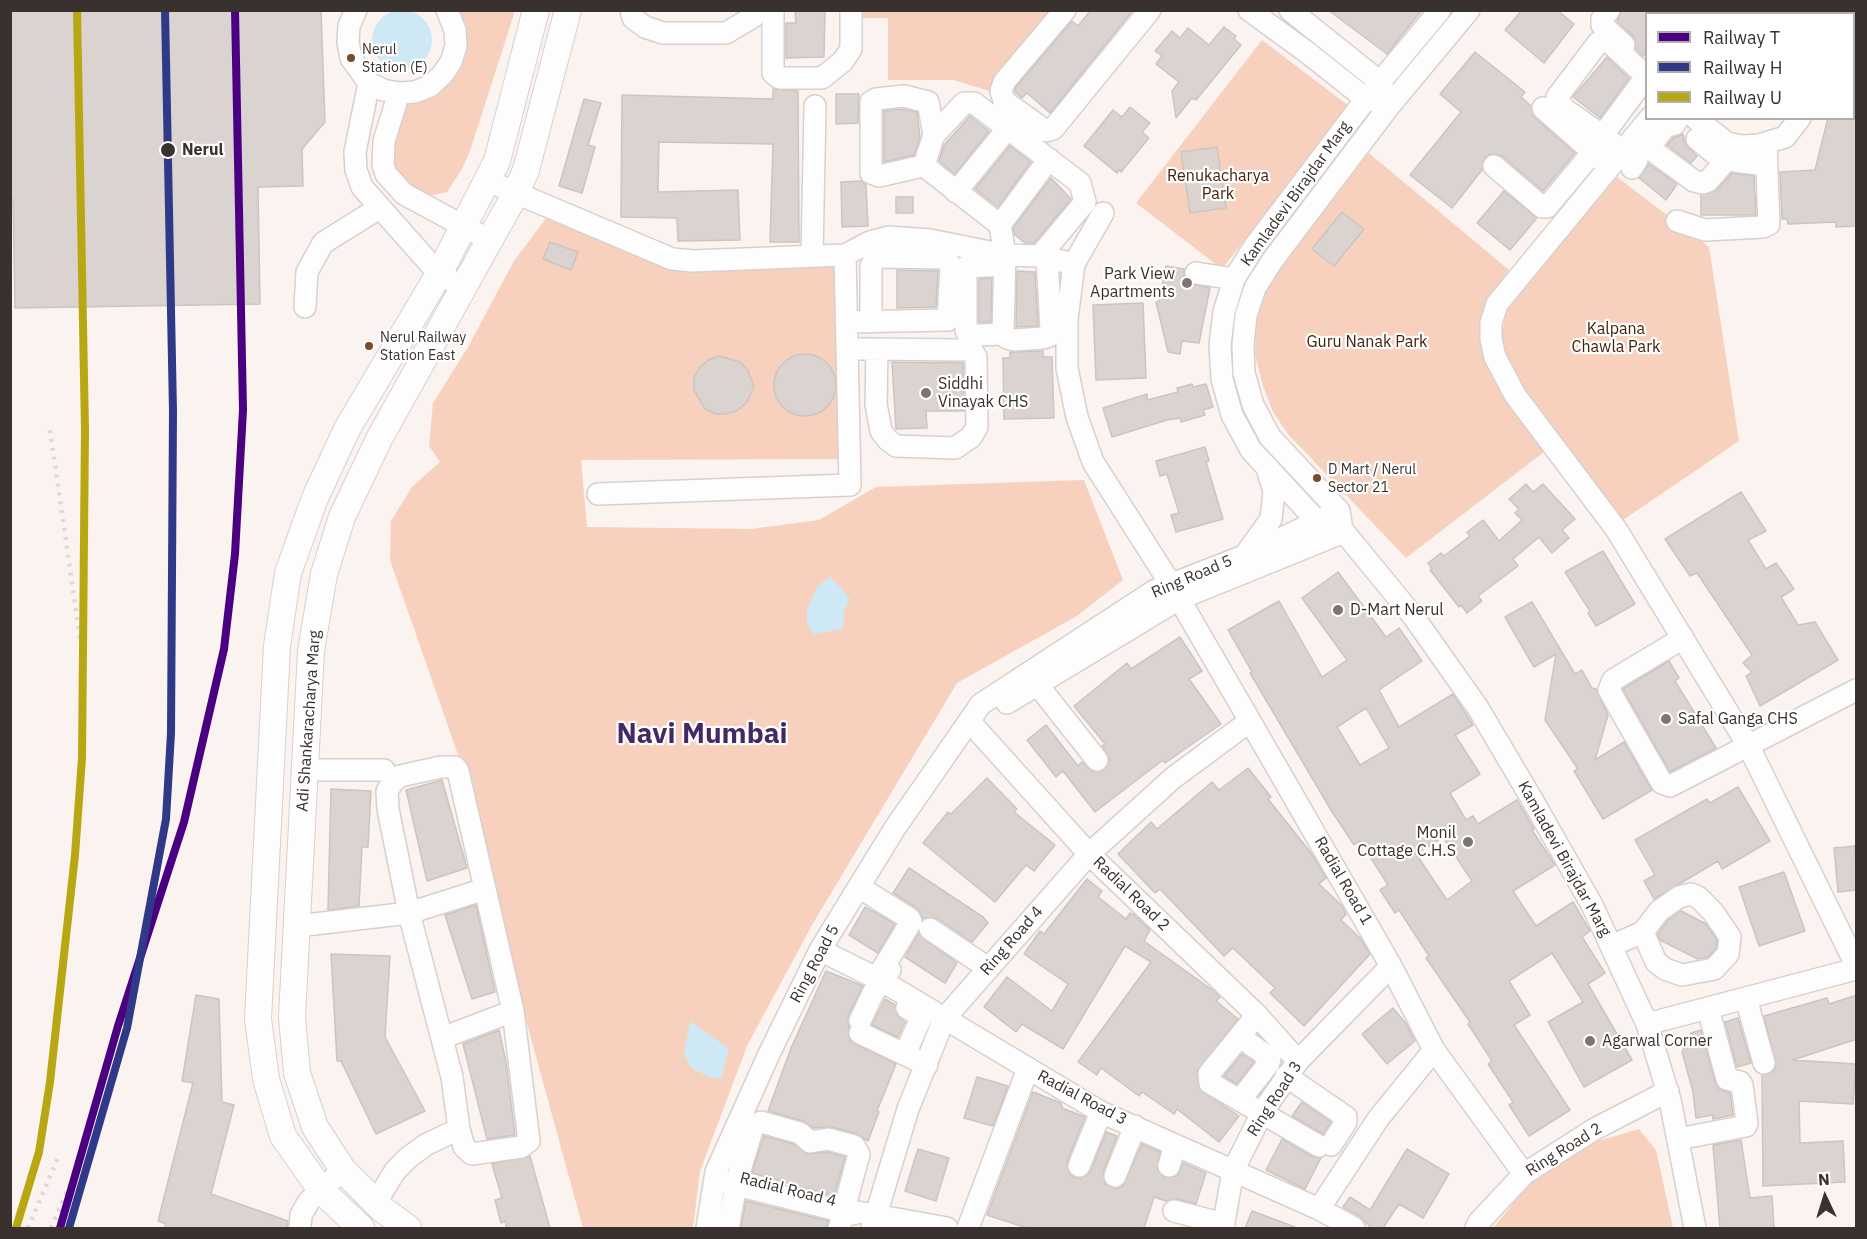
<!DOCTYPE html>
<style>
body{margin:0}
#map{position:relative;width:1867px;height:1239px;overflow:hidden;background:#faf3ef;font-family:"IBM Plex Sans",sans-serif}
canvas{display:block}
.frame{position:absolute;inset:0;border:12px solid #39312d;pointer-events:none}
.legend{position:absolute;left:1645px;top:12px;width:210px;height:108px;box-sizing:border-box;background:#fff;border:2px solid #b0adab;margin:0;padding:8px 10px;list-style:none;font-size:18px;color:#39312d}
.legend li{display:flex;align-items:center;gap:12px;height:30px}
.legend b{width:30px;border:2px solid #b0adab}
.north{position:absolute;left:1795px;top:1167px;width:60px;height:60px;-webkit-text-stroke:4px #fff;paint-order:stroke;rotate:356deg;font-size:16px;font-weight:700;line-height:24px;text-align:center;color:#39312d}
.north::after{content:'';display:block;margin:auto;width:21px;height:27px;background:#39312d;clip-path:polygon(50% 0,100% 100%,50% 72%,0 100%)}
</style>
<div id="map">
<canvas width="1867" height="1239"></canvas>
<div class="frame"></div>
<ul class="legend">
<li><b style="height:8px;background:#4b0082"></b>Railway T</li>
<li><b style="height:8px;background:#303888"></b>Railway H</li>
<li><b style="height:8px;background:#b9a613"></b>Railway U</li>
</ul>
<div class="north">N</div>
</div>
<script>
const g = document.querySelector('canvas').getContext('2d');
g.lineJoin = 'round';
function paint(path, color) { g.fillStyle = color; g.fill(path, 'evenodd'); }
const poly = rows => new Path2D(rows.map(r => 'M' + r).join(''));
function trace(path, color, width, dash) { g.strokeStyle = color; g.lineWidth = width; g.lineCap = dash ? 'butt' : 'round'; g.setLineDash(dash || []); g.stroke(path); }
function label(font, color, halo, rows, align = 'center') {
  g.font = font + ' "IBM Plex Sans",sans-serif'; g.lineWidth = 4.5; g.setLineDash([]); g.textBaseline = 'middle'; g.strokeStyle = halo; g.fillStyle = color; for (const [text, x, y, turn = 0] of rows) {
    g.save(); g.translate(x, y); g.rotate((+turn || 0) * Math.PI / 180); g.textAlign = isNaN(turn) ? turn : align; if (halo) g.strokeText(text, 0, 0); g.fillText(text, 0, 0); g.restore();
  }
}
const green = poly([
 [457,10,515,11,470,151,462,169,447,192,424,197,403,187,386,154,405,99,433,91],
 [862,10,1053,11,989,91,954,80,888,80,888,18,862,18],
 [1262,40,1349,106,1222,269,1136,203],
 [1369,153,1509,270,1488,299,1481,321,1480,341,1495,382,1544,452,1406,558,1288,434,1273,412,1263,386,1255,355,1256,324,1265,292,1277,270],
 [1617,177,1709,247,1739,441,1623,520,1524,389,1505,353,1501,338,1507,309,1526,283],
 [547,217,665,267,837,263,840,459,581,460,587,527,751,529,819,520,876,487,1084,480,1123,580,1077,616,957,683,812,925,747,1046,700,1171,693,1228,583,1228,518,991,463,769,390,560,391,521,412,487,440,462,429,446,433,403,468,347,514,261],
 [1639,1129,1656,1150,1673,1228,1493,1228,1529,1184,1595,1142]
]);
const water = poly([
 '372 40a30 30 0 1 1 60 0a30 30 0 1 1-60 0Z',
 [830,576,850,599,844,612,843,629,813,634,807,623,807,609,817,587],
 [690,1021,729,1049,721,1079,709,1077,691,1068,684,1053]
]);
const building = poly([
 [10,10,321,10,325,122,302,149,303,186,258,187,260,304,15,308,13,199,10,199,10,10],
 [795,10,825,10,824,57,786,58,786,23,796,23,795,10],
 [1091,10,1133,10,1050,113,1027,93,1022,98,1015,92,1015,88,1072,21,1078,26,1091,10],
 [1328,10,1422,10,1387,54,1328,10],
 [1522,10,1557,10,1574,24,1544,63,1505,30,1522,10],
 [1622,10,1647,10,1647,52,1643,56,1636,49,1633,36,1617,21,1622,10],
 [1224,27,1236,36,1234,39,1241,45,1196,100,1192,98,1176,118,1172,91,1179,82,1156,64,1162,56,1155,51,1172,31,1180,38,1188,28,1209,45,1224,27],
 [1475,52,1525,92,1521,97,1531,106,1534,117,1575,153,1543,191,1502,156,1489,154,1484,158,1482,170,1452,208,1410,175,1461,112,1440,94,1475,52],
 [1607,57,1629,78,1600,118,1573,97,1607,57],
 [773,89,798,91,799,242,770,242,773,144,659,142,658,192,738,190,740,240,678,241,677,218,621,217,622,95,773,99,773,89],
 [836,94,859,94,858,123,836,124,836,94],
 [584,99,601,103,588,145,595,147,582,193,559,186,584,99],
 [1130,107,1150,123,1142,132,1149,138,1121,172,1119,170,1117,173,1084,146,1113,110,1122,117,1130,107],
 [900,109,917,112,920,138,914,155,884,162,884,111,900,109],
 [970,116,989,131,955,174,939,161,944,145,970,116],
 [1828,118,1857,118,1857,226,1836,227,1836,222,1788,224,1787,219,1782,219,1780,172,1815,170,1828,118],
 [1683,134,1685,144,1697,156,1691,163,1667,145,1673,138,1683,134],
 [1010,146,1031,162,998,207,975,189,1010,146],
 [1217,147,1226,208,1190,213,1181,152,1217,147],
 [1649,164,1677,184,1666,200,1639,178,1649,164],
 [1732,173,1754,176,1756,215,1701,215,1701,195,1717,190,1732,173],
 [1051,178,1071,199,1034,243,1025,243,1015,235,1013,228,1051,178],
 [861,181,866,185,868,226,842,227,841,182,861,181],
 [1504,191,1537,218,1510,250,1477,223,1504,191],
 [896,197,913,197,913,213,896,213,896,197],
 [1342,212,1364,229,1334,266,1312,249,1342,212],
 [550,242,578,252,571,270,543,259,550,242],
 [1166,266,1184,269,1184,277,1188,283,1210,288,1199,343,1182,341,1180,354,1168,352,1156,302,1159,302,1166,266],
 [897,270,938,271,936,307,897,308,897,270],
 [1017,271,1035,272,1038,326,1016,327,1017,271],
 [992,278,991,322,979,322,979,279,992,278],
 [1143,303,1146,378,1096,380,1093,305,1143,303],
 [1043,351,1043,357,1052,357,1054,418,1004,419,1003,358,1010,358,1010,352,1043,351],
 '774 385a31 31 0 1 1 62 0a31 31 0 1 1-62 0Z',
 [719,356,740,362,748,370,754,387,746,403,738,410,727,414,716,414,705,409,694,390,694,378,699,368,708,360,719,356],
 [892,362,963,363,964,411,926,411,927,428,896,429,892,362],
 [1192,384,1193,387,1206,384,1213,407,1203,410,1205,415,1181,422,1180,418,1167,420,1112,437,1103,408,1147,394,1147,400,1178,392,1177,388,1192,384],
 [1205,447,1209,461,1206,462,1223,519,1176,532,1171,515,1179,513,1167,474,1160,476,1156,461,1205,447],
 [1526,484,1533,492,1543,484,1575,519,1562,530,1569,538,1552,553,1539,537,1513,559,1518,566,1478,596,1482,601,1467,613,1461,605,1459,607,1430,570,1432,569,1428,563,1441,553,1444,556,1470,536,1467,532,1483,520,1499,541,1522,520,1515,513,1519,509,1509,499,1526,484],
 [1741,492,1766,531,1748,540,1766,569,1776,563,1794,589,1781,597,1798,625,1815,622,1838,660,1760,706,1746,676,1752,672,1743,663,1752,655,1697,573,1690,576,1665,539,1741,492],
 [1603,551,1635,604,1596,626,1588,613,1590,611,1565,572,1603,551],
 [1338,572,1386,637,1399,628,1422,661,1379,690,1399,727,1453,694,1473,725,1455,735,1480,774,1450,793,1466,820,1473,816,1478,824,1517,800,1534,829,1532,830,1555,865,1513,891,1536,926,1573,902,1590,931,1582,937,1605,973,1588,984,1632,1060,1584,1087,1548,1022,1583,1002,1552,953,1509,981,1530,1015,1514,1025,1570,1110,1529,1136,1509,1105,1513,1102,1488,1064,1492,1061,1468,1024,1470,1022,1426,958,1429,956,1399,910,1395,913,1380,890,1388,885,1360,841,1354,845,1331,810,1250,673,1252,672,1228,630,1279,601,1322,677,1347,660,1302,598,1338,572],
 [1366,708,1389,748,1360,765,1337,727,1366,708],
 [1443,837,1472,881,1447,900,1416,854,1443,837],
 [1532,602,1575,674,1582,670,1592,688,1596,689,1608,715,1595,760,1624,742,1652,790,1603,819,1574,771,1578,769,1545,720,1556,654,1534,667,1505,617,1532,602],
 [1180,637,1202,671,1189,679,1221,724,1165,763,1163,760,1095,812,1063,771,1056,777,1027,740,1046,725,1078,766,1082,762,1093,772,1104,770,1110,759,1102,746,1105,744,1074,706,1127,663,1131,669,1180,637],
 [1669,661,1679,678,1675,681,1716,748,1670,772,1623,689,1669,661],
 [1248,768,1271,797,1268,799,1311,853,1326,878,1319,884,1342,906,1346,914,1341,920,1361,939,1370,954,1304,1026,1270,993,1275,988,1233,948,1224,956,1160,889,1155,893,1118,854,1151,822,1157,829,1212,782,1219,790,1248,768],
 [987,778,1017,809,1014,812,1055,845,1034,871,1026,865,995,902,923,843,948,812,951,814,987,778],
 [442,780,467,868,427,881,406,790,442,780],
 [1738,787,1770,841,1722,869,1718,861,1654,899,1644,881,1655,875,1635,840,1707,799,1710,803,1738,787],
 [331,789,371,791,368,847,362,847,359,906,328,910,331,789],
 [1855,846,1857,890,1838,892,1834,848,1855,846],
 [909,868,983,917,988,923,972,942,937,918,923,918,917,908,893,893,909,868],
 [1784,872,1805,931,1759,946,1739,887,1784,872],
 [1087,879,1102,891,1098,897,1126,919,1130,913,1134,915,1150,930,1144,941,1215,992,1220,997,1216,1001,1238,1019,1197,1071,1200,1090,1239,1116,1219,1142,1177,1109,1174,1114,1142,1092,1139,1096,1101,1068,1097,1075,1078,1062,1151,962,1125,946,1063,1049,1022,1024,1016,1032,984,1007,1007,977,1052,1011,1068,984,1024,954,1040,931,1044,934,1087,879],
 [476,905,495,992,472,999,445,915,476,905],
 [865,907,895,924,878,953,849,935,865,907],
 [1681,911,1706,924,1717,940,1716,948,1708,957,1698,959,1660,940,1658,934,1668,920,1681,911],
 [918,934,957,963,945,983,905,957,918,934],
 [331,954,390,956,385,1037,425,1111,376,1134,341,1061,337,1061,331,954],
 [826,971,863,986,848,1016,850,1041,896,1064,877,1111,879,1112,868,1141,857,1134,831,1127,814,1128,803,1121,768,1111,791,1048,826,971],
 [196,995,219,999,222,1102,234,1105,211,1194,288,1221,287,1228,164,1228,166,1224,158,1221,193,1083,182,1081,196,995],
 [1857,995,1857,1039,1793,1060,1856,1064,1853,1104,1799,1101,1800,1143,1843,1141,1845,1182,1763,1186,1762,1075,1773,1072,1776,1066,1764,1016,1827,998,1829,1004,1857,995],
 [885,999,895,1005,897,1015,905,1022,898,1037,872,1025,885,999],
 [1393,1008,1407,1025,1415,1041,1387,1064,1362,1034,1393,1008],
 [1738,1018,1751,1063,1737,1067,1725,1022,1738,1018],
 [499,1030,506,1062,515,1135,487,1139,463,1044,499,1030],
 [1701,1030,1715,1082,1719,1089,1730,1093,1733,1115,1713,1119,1713,1115,1696,1118,1693,1092,1682,1052,1691,1033,1701,1030],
 [1242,1054,1254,1062,1237,1084,1224,1076,1242,1054],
 [977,1077,1008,1086,993,1126,964,1118,977,1077],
 [1033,1092,1061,1103,1062,1108,1085,1117,1067,1162,1069,1173,1074,1178,1081,1178,1091,1171,1106,1132,1117,1136,1103,1172,1105,1184,1116,1189,1123,1186,1142,1144,1160,1152,1157,1169,1165,1178,1177,1176,1183,1163,1206,1173,1196,1204,1177,1199,1166,1201,1154,1197,1144,1228,1027,1228,987,1215,1033,1092],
 [1302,1102,1331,1122,1323,1134,1292,1116,1302,1102],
 [764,1136,794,1144,807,1154,827,1152,845,1157,834,1196,752,1173,764,1136],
 [1282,1139,1313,1157,1321,1158,1305,1189,1266,1170,1282,1139],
 [1741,1140,1750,1198,1772,1196,1774,1228,1720,1228,1713,1145,1741,1140],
 [918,1149,949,1158,936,1201,905,1191,918,1149],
 [1407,1149,1449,1174,1423,1218,1399,1204,1383,1228,1371,1228,1361,1217,1343,1207,1350,1197,1370,1210,1407,1149],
 [530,1156,550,1228,507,1228,505,1221,501,1223,495,1200,502,1198,492,1164,530,1156],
 [746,1201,828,1221,827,1228,741,1228,746,1201],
 [1252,1211,1295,1227,1295,1228,1245,1228,1252,1211]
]);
const minor = poly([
 [356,10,349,26,348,42,351,58,369,83,383,90,399,93,415,92,430,86,442,75,451,62,456,46,455,30,447,10],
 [631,10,633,18,645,27,663,33,726,33,753,17,756,10],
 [773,10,773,73,779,78,822,78,843,61,851,49,851,10],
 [1065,10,1004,82,1001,91,1004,101,1046,131,1053,129,1150,10],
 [1249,10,1308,53,1366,99,1254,247,1234,279,1224,312,1220,345,1222,379,1232,415,1251,450,1317,521,1344,532,1413,616,1478,708,1533,801,1592,905,1647,1024,1670,1100,1695,1228],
 [1290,10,1380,82,1390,105,1272,261,1255,288,1246,315,1243,345,1244,373,1253,405,1270,437,1339,511,1341,523],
 [1440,10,1366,99,1390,105,1469,10],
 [1609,10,1602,19,1602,25,1624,45],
 [1681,10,1683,14],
 [1736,14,1738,10],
 [369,83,355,152,356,170,362,187,439,274,465,288],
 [399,93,384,141,383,165,386,174,404,194,491,241],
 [1854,100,1856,100],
 [1543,108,1602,160],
 [1650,118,1497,304,1491,323,1491,339,1495,357,1515,395,1616,529,1749,747,1856,965],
 [1695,118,1727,143,1742,146,1759,145,1785,137,1800,118],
 [1603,135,1646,77],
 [1634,137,1694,181,1703,183,1708,181,1722,165,1727,143],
 [1697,139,1715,154],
 [1655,140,1665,127,1675,124,1678,118],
 [1724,157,1734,161,1767,165],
 [927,165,879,176,871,173,871,102,876,99,904,96,928,102,934,135],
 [1494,166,1542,207,1547,207,1593,152],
 [1632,168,1637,160,1563,108,1557,97,1598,43,1604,40,1610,43,1646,76],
 [488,181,672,259,693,261,845,255,870,242,888,237,930,240,1005,255,1040,256,1074,264],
 [956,192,1008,128],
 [1103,213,1074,264,1067,319,1067,368,1077,417,1093,462,1170,583,1250,721,1391,966,1434,1050,1524,1174],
 [1677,221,1705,230,1763,227,1769,224,1766,143],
 [1000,225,1049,159],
 [812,256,815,106],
 [1005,265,966,267,966,330,968,334,978,335,1003,334,1007,338,1014,340,1043,338,1049,336,1051,330,1047,258],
 [1196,273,1234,279],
 [305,307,307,272,323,243,379,208],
 [846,322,948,320,951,265],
 [871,322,871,267,874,260,878,257,944,258],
 [1003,334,1005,255,1000,225,928,169,925,162,934,135,964,103,974,103,1080,183,1085,202,1040,256],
 [847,349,865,349,968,350,973,352,976,357,977,427,971,437,955,448,896,446,888,440,881,431,876,404,877,349],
 [598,494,850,485,845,255],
 [1248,551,1271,519,1274,492,1267,468],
 [1683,638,1613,680,1609,690,1662,783,1670,786,1856,690],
 [1029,674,1097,760],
 [1007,703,1179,599,1344,532],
 [969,721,1089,854,1257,1015,1298,1061],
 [305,770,384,770],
 [859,887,910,919,911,922,877,978],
 [297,926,409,913,485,889],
 [930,929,988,968],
 [1611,946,1643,932,1659,911,1679,897,1691,894,1698,897,1713,912,1730,937,1728,954,1714,969,1682,975,1665,969,1656,962,1643,932],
 [820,950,882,981,1101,1112,1319,1209,1354,1228],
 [1746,998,1764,1063],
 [1257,1015,1209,1074,1210,1083,1319,1146],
 [860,1021,873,993,890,970],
 [1647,1024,1856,969],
 [860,1033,927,1065],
 [442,1038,513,1011],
 [905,1054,921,1018,919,1014,907,1008],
 [1286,1076,1346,1117,1346,1122,1331,1145],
 [1240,1100,1269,1063,1270,1058,1240,1037],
 [1678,1139,1746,1126,1747,1123,1742,1085,1740,1082,1727,1079,1708,1008],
 [1079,1166,1101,1112],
 [1169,1166,1175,1145],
 [1115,1176,1135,1126],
 [738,1177,753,1127,761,1122,800,1133,810,1142,828,1139,854,1146,859,1154,839,1228],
 [720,1181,853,1214,858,1212,947,1228],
 [376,1202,395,1171,409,1157,427,1144,459,1129,452,1077,409,913,388,809,387,791,393,782,400,776,441,767,455,767,458,771,513,1011,529,1141,521,1147,472,1154,464,1147,459,1129],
 [1319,1209,1378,1119,1434,1050],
 [1174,1211,1224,1224],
 [300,1228,301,1215,309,1201,343,1170],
 [707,1228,716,1172,769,1054,820,950,895,828,981,704,1154,591,1244,556,1339,511],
 [728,1228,736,1185],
 [872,1228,908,1109,944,1019,1089,854,1173,778,1250,721],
 [968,1228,1024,1079,1030,1071],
 [1223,1228,1233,1171,1263,1111,1298,1061,1391,966],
 [1476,1228,1479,1222,1524,1174,1593,1130,1668,1091]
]);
const major = poly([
 [361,1228,321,1190,283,1136,266,1079,258,1019,277,646,288,573,315,498,347,429,439,274,497,161,536,10],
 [408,1228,382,1209,343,1170,315,1127,297,1073,292,1017,311,651,324,574,342,517,379,439,516,193,526,170,568,10]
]);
const rail = poly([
 [50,430,83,659],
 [28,1228,58,1158],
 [51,1228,79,1164]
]);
const rail1 = poly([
 [60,1228,118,1026,184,822,224,649,235,554,243,410,235,10]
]);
const rail2 = poly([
 [69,1228,127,1028,166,819,171,733,173,411,165,10]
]);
const rail3 = poly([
 [16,1228,39,1152,50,1082,75,855,82,758,85,429,77,10]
]);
const markers = [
 [351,58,5,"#7a4b2a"],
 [168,150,8,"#39312d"],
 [1187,283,6,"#7d7571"],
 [369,346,5,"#7a4b2a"],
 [926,393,6,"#7d7571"],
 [1317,478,5,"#7a4b2a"],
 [1338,610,6,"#7d7571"],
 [1666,719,6,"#7d7571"],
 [1468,842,6,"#7d7571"],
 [1590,1041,6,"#7d7571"]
];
const busNames = [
 ["Nerul",362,50],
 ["Station (E)",362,68],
 ["Nerul Railway",380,338],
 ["Station East",380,356],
 ["D Mart / Nerul",1328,470],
 ["Sector 21",1328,488]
];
const stopNames = [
 ["Nerul",182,150]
];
const parkNames = [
 ["Renukacharya",1218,176],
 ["Park",1218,194],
 ["Kalpana",1616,329],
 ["Chawla Park",1616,347],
 ["Guru Nanak Park",1367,342]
];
const streetNames = [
 ["Kamladevi Birajdar Marg",1296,194,-54],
 ["Ring Road 5",1192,577,-23],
 ["Adi Shankaracharya Marg",309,721,-86],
 ["Kamladevi Birajdar Marg",1564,859,61],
 ["Radial Road 1",1343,881,60],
 ["Radial Road 2",1131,894,44],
 ["Ring Road 4",1012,941,-49],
 ["Ring Road 5",815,964,-62],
 ["Radial Road 3",1082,1098,28],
 ["Ring Road 3",1275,1099,-57],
 ["Ring Road 2",1564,1150,-32],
 ["Radial Road 4",788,1190,14]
];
const poiNames = [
 ["Park View",1175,274,"right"],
 ["Apartments",1175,292,"right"],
 ["Siddhi",938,384],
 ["Vinayak CHS",938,402],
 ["D-Mart Nerul",1350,610],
 ["Safal Ganga CHS",1678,719],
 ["Monil",1456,833,"right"],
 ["Cottage C.H.S",1456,851,"right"],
 ["Agarwal Corner",1602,1041]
];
const townNames = [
 ["Navi Mumbai",702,735]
];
paint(green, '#f7d1bd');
paint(water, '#cfe8f6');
paint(building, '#dad3cf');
trace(building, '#cbc5c1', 1.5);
trace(minor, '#d7d0cd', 24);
trace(major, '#d7d0cd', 28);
trace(minor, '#fefdfd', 21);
trace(major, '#fefdfd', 26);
trace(rail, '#dcdad9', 4.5, [3, 6]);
trace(rail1, '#4b0082', 8);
trace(rail2, '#303888', 8);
trace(rail3, '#b9a613', 8);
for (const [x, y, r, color] of markers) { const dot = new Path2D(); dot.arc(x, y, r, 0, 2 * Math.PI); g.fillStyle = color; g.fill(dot); trace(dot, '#fff', 2); }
label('14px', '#39312d', '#fff', busNames, 'left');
label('bold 16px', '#39312d', '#fff', stopNames, 'left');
label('16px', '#44210c', '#fff', parkNames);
label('16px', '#39312d', '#fff', streetNames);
label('16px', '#39312d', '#fff', poiNames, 'left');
label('bold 28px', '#432a64', '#fff', townNames);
</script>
